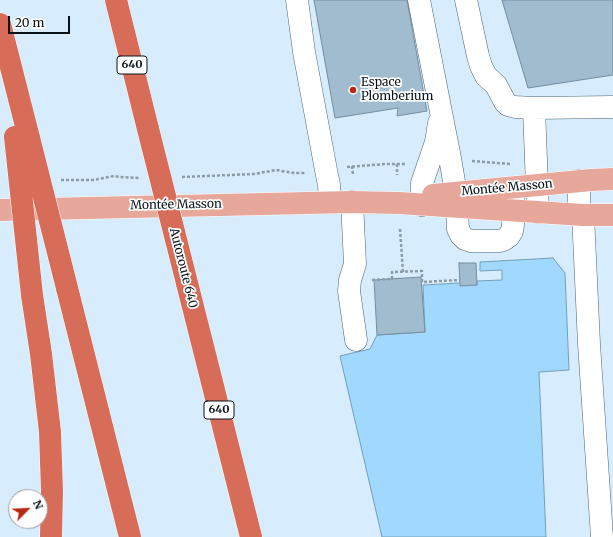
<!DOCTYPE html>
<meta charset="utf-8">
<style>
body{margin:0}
#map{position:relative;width:613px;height:537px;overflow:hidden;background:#d7edfd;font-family:Merriweather,serif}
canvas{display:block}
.north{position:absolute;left:8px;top:489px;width:40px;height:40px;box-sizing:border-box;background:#fff;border:1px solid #9da1a3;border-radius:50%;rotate:66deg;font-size:11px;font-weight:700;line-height:16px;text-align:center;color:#091319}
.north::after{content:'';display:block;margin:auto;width:14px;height:18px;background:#b62913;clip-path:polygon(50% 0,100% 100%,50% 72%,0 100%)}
.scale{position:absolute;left:8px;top:16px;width:62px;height:18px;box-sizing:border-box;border:2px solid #091319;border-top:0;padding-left:5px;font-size:12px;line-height:14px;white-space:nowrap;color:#091319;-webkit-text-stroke:3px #fff;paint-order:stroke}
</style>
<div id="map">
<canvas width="613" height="537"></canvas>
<div class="north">N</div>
<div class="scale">20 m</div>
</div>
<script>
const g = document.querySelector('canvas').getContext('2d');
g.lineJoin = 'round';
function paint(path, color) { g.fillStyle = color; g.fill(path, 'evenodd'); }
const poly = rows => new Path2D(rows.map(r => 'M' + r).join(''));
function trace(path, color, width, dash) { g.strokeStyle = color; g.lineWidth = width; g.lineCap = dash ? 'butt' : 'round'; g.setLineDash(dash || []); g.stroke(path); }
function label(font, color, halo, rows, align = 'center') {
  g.font = font + ' Merriweather,serif'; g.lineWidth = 3.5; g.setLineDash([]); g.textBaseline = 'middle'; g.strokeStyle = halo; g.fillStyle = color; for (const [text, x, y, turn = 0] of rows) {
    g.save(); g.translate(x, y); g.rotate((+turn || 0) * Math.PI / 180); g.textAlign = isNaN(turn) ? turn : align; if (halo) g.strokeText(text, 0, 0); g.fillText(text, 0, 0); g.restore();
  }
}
const water = poly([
 [553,258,565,273,569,370,539,372,546,537,382,537,340,356,370,349,377,335,425,332,423,285,460,283,477,285,477,281,502,280,502,270,480,271,480,262,553,258]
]);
const building = poly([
 [314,0,407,0,427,111,397,116,398,108,335,118,314,0],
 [502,0,613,0,613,75,528,88,502,0],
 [459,263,476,263,477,285,460,286,459,263],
 [421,277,425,332,377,335,374,280,421,277]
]);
const path = poly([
 [472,161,511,164],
 [397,164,397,175],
 [352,166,353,175],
 [347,167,386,164,405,164],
 [182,177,254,174,276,170,294,173,306,173],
 [61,180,93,180,114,176,120,177,139,178],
 [400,229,403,272],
 [372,280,392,279,392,272,422,271,422,282,460,280]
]);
const minor = poly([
 [297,0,304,52,326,170,329,185,330,202],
 [419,0,450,158,456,193,458,229,461,235,465,239,471,241,500,241,505,239,509,236,512,231,513,225,514,211,513,191],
 [466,0,478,56,481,66,486,76,496,85,505,102,508,105,515,107,534,108],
 [579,181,579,204,583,215,589,344,602,537],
 [352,202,355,264,350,280,349,291,356,340],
 [422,205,422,183,436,142,439,123],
 [538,212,534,108,613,107]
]);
const major = poly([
 [433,195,591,180,613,179],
 [0,210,352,202,399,203,583,215,613,215]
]);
const highway = poly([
 [116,0,148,129],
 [0,24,29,138],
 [187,283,251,537],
 [67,288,130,537],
 [32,295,41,354,50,432,52,491,51,537]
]);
const highwayBridge = poly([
 [148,129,187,283],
 [15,137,32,295],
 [29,138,67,288]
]);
const markers = [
 [353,90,4,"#b62913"]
];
const shields = [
 [132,65,30],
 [219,410,30]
];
const shieldNames = [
 ["640",132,65],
 ["640",219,410]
];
const poiNames = [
 ["Espace",361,83],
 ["Plomberium",361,97]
];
const streetNames = [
 ["Montée Masson",507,188,-5],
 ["Montée Masson",176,205,-1],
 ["Autoroute 640",183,268,76]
];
paint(water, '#a1d9fe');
trace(water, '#739eb9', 1);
paint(building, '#a1bccf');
trace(building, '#738d9f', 1);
trace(minor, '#4b6374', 23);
trace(major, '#fff', 23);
trace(highway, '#fff', 23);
trace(path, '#8a9ca8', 2.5, [3, 2]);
trace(minor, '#fff', 22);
trace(major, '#e7a79b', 22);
trace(highway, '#d76c59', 22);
trace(highwayBridge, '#fff', 23, []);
trace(highwayBridge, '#d76c59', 22);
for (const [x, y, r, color] of markers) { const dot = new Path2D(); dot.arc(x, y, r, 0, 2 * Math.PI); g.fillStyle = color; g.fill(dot); trace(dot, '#fff', 1.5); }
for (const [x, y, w] of shields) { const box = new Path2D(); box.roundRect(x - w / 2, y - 9, w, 18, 3); g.fillStyle = '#fff'; g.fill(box); trace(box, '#091319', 1); }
label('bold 11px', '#091319', null, shieldNames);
label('12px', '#091319', '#fff', poiNames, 'left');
label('12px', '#091319', '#fff', streetNames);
</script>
